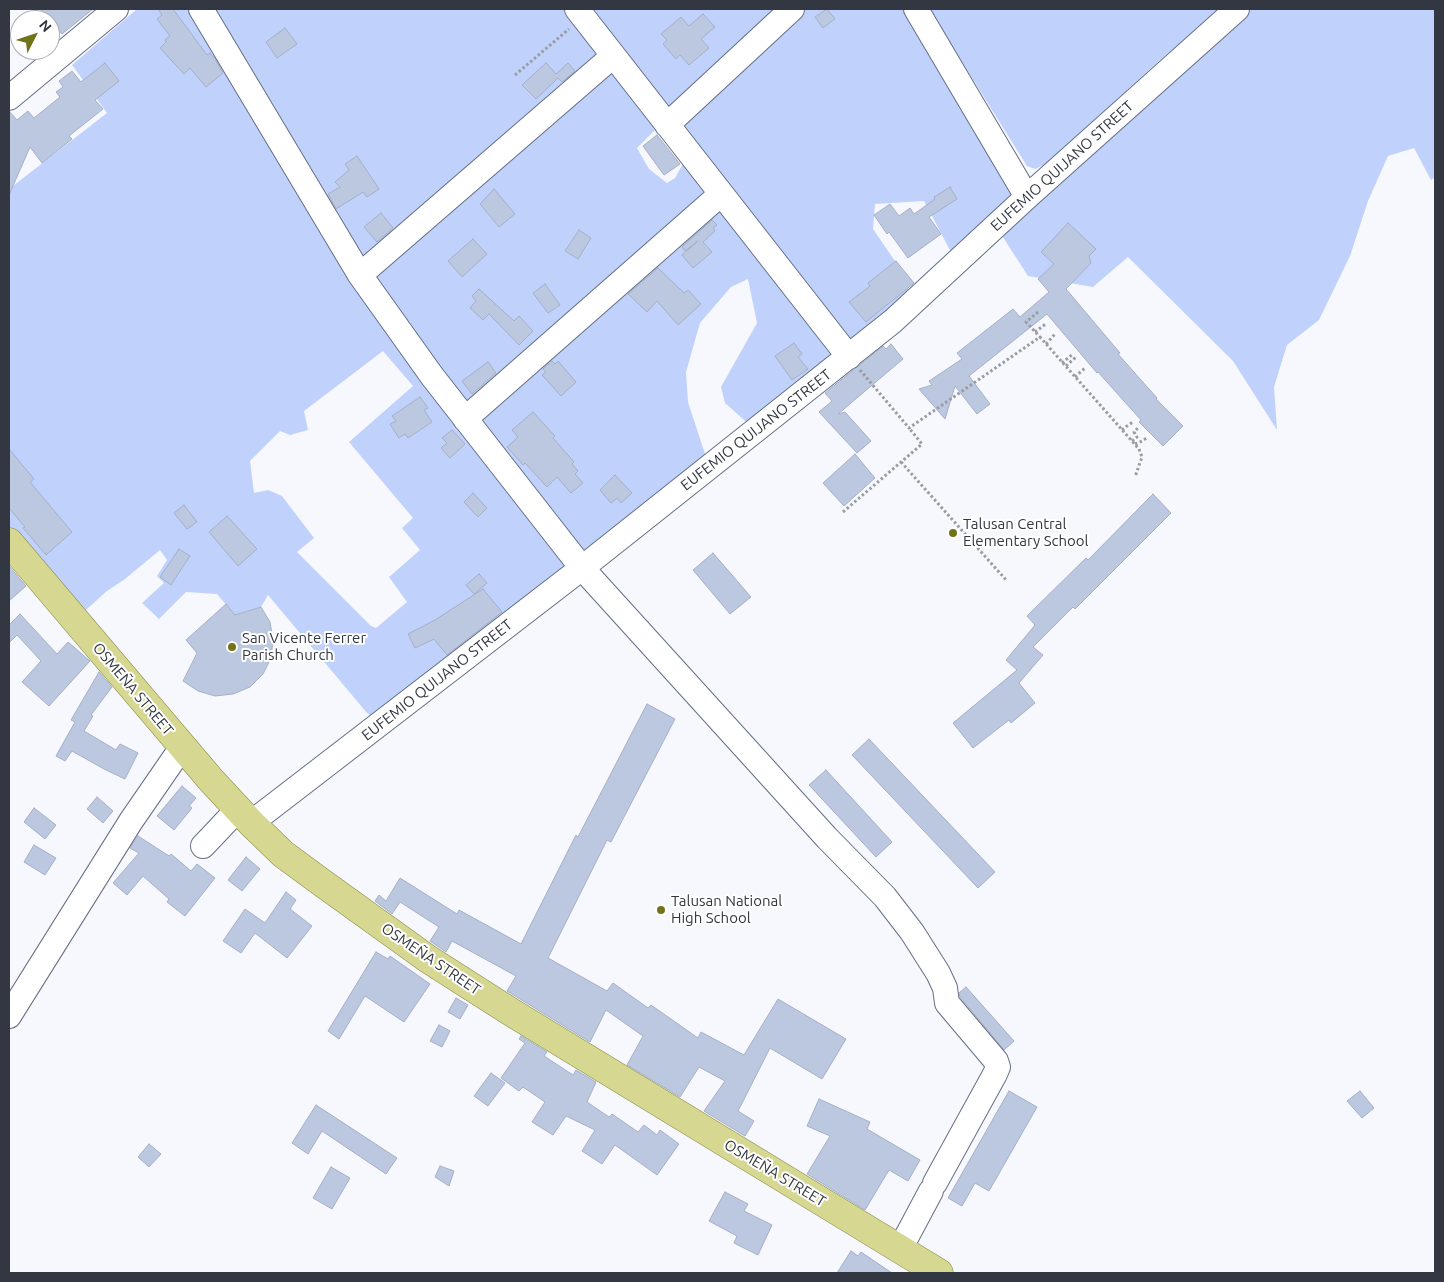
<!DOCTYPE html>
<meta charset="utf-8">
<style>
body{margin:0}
#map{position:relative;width:1444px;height:1282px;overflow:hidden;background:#f6f8fe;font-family:Ubuntu,sans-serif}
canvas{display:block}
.frame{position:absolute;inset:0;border:10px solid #333741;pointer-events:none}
.north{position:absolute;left:10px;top:10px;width:50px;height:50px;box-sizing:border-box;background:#fff;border:1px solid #adafb3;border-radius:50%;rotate:49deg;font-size:14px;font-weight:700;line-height:20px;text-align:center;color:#333741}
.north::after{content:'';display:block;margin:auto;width:18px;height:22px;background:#717318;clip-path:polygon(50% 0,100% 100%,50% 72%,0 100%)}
</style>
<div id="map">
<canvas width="1444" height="1282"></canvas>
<div class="frame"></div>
<div class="north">N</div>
</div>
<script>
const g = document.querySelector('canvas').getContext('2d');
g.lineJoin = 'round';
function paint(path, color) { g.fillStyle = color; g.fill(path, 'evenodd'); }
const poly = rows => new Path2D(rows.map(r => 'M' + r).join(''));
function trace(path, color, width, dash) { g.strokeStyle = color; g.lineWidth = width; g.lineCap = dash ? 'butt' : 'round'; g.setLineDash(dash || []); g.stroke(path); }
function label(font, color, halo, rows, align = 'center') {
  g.font = font + ' Ubuntu,sans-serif'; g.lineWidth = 4; g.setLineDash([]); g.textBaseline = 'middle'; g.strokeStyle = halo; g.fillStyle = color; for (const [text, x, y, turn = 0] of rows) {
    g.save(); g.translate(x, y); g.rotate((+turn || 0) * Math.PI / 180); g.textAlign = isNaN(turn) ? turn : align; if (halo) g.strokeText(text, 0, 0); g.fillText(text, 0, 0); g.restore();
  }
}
const green = poly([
 [137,9,190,9,232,85,326,239,570,565,375,719,367,713,268,595,261,607,235,615,217,594,186,592,159,619,142,603,164,583,157,576,167,560,160,550,125,579,107,591,77,618,9,536,9,189,107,113,72,65],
 [383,351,413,386,349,442,413,518,402,528,420,550,389,577,407,602,376,628,371,626,297,552,314,538,282,496,268,490,254,493,250,461,280,431,290,435,308,430,304,411],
 [208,9,568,9,605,56,364,266],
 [589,9,785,9,669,114],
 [799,9,907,9,1018,190,953,256,924,201,875,204,873,229,897,264,911,295,853,344,679,125],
 [929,9,1221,9,1160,60,1044,165,1035,169,1027,166],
 [1249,9,1435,9,1435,177,1431,180,1414,148,1388,156,1368,201,1350,256,1319,320,1287,345,1274,387,1277,430,1233,361,1128,257,1093,287,1028,276,999,231],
 [611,64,661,124,637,148,649,169,667,183,675,178,687,157,710,190,464,409,371,277],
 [717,205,837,358,752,427,725,403,721,387,757,323,748,279,731,287,700,323,686,372,688,402,708,463,587,561,479,424,480,417]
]);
const building = poly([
 [40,9,93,9,62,34,40,9],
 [158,9,173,9,207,55,210,53,215,59,223,73,206,87,190,68,184,74,160,48,166,42,165,40,170,36,157,19,162,15,158,9],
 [827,9,835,19,823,28,815,17,827,9],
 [703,14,715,27,701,39,709,48,689,65,680,55,676,59,663,44,667,40,661,34,681,17,689,26,703,14],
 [285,28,297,44,277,58,266,42,285,28],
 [105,63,119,81,95,100,103,109,69,136,72,139,42,163,30,147,9,195,9,111,17,120,28,111,34,118,60,97,56,92,63,87,59,81,72,71,81,82,105,63],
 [546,63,556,74,568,63,575,71,562,82,558,78,536,99,522,85,546,63],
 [657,135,680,164,664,175,643,146,657,135],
 [357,156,379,189,367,197,363,192,336,209,328,194,340,187,335,182,349,170,345,164,357,156],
 [950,187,957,199,929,217,941,234,908,258,889,232,887,234,874,215,890,204,899,216,910,208,914,214,935,199,934,197,950,187],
 [494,189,515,214,499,227,480,204,494,189],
 [381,213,393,228,377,242,364,227,381,213],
 [712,220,717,225,713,228,715,231,703,242,712,252,693,268,682,255,698,241,685,251,682,247,712,220],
 [1068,223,1096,249,1089,256,1091,263,1066,289,1120,353,1118,354,1157,398,1156,399,1183,426,1163,446,1139,422,1141,420,1098,372,1097,373,1047,314,969,376,990,404,977,414,955,386,945,419,919,389,932,385,929,381,962,359,957,353,1013,309,1020,317,1049,292,1038,279,1054,264,1041,252,1068,223],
 [579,230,591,238,578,259,565,251,579,230],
 [473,239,487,254,462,277,448,261,473,239],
 [896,261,914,283,866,322,849,302,870,286,868,283,896,261],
 [658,268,684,293,688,290,701,304,678,325,657,301,647,312,628,294,658,268],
 [545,284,560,305,548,313,533,293,545,284],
 [479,289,514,321,519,316,533,331,519,345,489,314,483,320,470,308,476,301,472,296,479,289],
 [794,343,802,354,798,357,808,369,792,380,775,356,794,343],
 [891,344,903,359,838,414,845,412,871,441,857,453,819,412,832,401,825,393,883,346,886,349,891,344],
 [552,361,555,364,558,361,576,382,561,396,542,375,546,372,543,369,552,361],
 [488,362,496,373,472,394,462,381,488,362],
 [420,397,428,408,424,410,432,422,408,438,405,434,399,438,390,424,396,421,392,416,420,397],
 [533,412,555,436,553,438,574,462,572,464,578,471,575,474,583,483,571,493,557,477,547,487,525,463,523,465,507,447,518,437,512,430,533,412],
 [452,430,465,444,450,458,441,448,447,443,442,438,452,430],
 [9,449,34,479,30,482,72,532,46,555,23,528,25,527,9,508,9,449],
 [855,454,875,478,844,506,823,483,855,454],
 [615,475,632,493,621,503,617,498,611,503,600,490,615,475],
 [473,493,487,508,478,517,464,502,473,493],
 [1153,494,1171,513,1075,609,1073,607,1033,647,1043,655,1019,683,1035,703,1011,723,1009,720,973,748,953,723,1017,670,1006,660,1035,625,1027,616,1086,558,1088,560,1153,494],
 [184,505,197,522,187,529,174,513,184,505],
 [227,516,257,549,238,566,209,532,227,516],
 [179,549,190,556,171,585,160,577,179,549],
 [713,553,751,597,730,614,693,570,713,553],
 [9,566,26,586,9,601,9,566],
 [479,574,487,583,474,594,466,585,479,574],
 [483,589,502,612,447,655,434,639,415,648,408,634,435,620,483,589],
 [226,604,235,615,261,607,270,622,273,640,271,658,263,674,250,687,233,694,215,696,198,691,183,681,197,653,186,640,226,604],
 [20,614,57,654,68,642,90,661,49,706,22,682,41,661,17,635,9,643,9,625,20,614],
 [99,672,112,687,91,715,93,716,84,731,116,750,120,744,138,753,125,779,104,769,72,751,65,761,56,756,75,722,71,720,99,672],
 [647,704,675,719,611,842,607,840,548,958,607,991,613,983,648,1008,651,1005,698,1038,701,1032,744,1055,778,999,846,1039,822,1079,770,1048,738,1111,754,1121,745,1136,704,1111,725,1081,699,1067,680,1097,627,1065,643,1036,606,1010,590,1042,507,991,516,976,452,941,446,952,430,941,439,927,400,902,392,914,375,901,379,895,386,901,400,878,457,914,459,910,521,944,576,835,578,837,647,704],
 [869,739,995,872,978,888,852,755,869,739],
 [826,770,892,842,876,857,809,785,826,770],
 [182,786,196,798,189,806,192,808,174,830,157,816,182,786],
 [97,797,113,811,103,823,87,809,97,797],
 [34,808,56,825,45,839,24,822,34,808],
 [138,836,169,856,171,854,191,871,197,864,215,878,185,916,167,902,169,899,143,876,127,895,113,883,139,853,130,848,138,836],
 [34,845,56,858,45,875,24,862,34,845],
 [246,857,260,869,242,891,228,880,246,857],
 [286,892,296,900,290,909,312,926,287,958,255,933,241,953,223,941,245,909,265,923,286,892],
 [376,952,388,959,390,956,430,984,404,1022,365,996,339,1039,328,1031,376,952],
 [966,987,1014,1041,1004,1050,960,997,959,993,966,987],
 [456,998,468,1005,460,1019,448,1012,456,998],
 [439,1025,450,1031,442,1047,430,1041,439,1025],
 [521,1036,547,1052,544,1056,573,1075,576,1070,596,1082,587,1102,609,1117,612,1114,638,1132,644,1125,657,1135,660,1130,679,1144,657,1175,615,1145,602,1164,582,1151,595,1130,566,1116,553,1135,532,1122,545,1102,523,1087,519,1091,501,1078,525,1043,519,1039,521,1036],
 [491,1073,505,1083,488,1106,474,1096,491,1073],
 [1009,1091,1037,1107,989,1191,975,1183,962,1206,948,1198,1009,1091],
 [1360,1091,1374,1108,1362,1118,1347,1101,1360,1091],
 [819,1099,870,1122,867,1129,920,1160,908,1181,889,1170,865,1210,807,1174,830,1136,807,1126,819,1099],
 [316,1105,397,1158,386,1174,322,1131,308,1154,292,1143,316,1105],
 [149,1144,161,1154,149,1167,138,1157,149,1144],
 [440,1166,454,1171,449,1186,435,1177,440,1166],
 [331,1167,350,1178,332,1209,313,1198,331,1167],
 [725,1192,748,1204,744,1211,772,1225,758,1255,734,1243,737,1236,709,1221,725,1192],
 [851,1251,858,1256,861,1252,892,1273,837,1273,851,1251]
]);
const path = poly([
 [515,75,569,29],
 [1038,312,1026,322,1040,337],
 [1035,332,1047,323],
 [1046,344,1056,333],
 [1062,363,1073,354],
 [1066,366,1076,357],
 [860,370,909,428,1040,337,1139,449,1142,457,1135,477],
 [1075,377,1085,368],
 [1122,430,1127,426,1133,422],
 [1132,441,1137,437,1134,432,1138,428],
 [1135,444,1142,441,1148,437],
 [901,462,1007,581],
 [843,512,922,444,909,428]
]);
const minor = poly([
 [201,9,360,275,432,376,582,568,827,838,885,897,912,932,938,973,945,988,947,1003,996,1061,998,1067,995,1074,935,1183],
 [577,9,849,357],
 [916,9,1027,197],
 [9,98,116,9],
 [667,125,792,9],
 [360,275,613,56],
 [465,419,721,194],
 [251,823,582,568,893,321,1027,197,1237,9],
 [203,846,238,809],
 [9,1016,131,821,182,747],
 [900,1249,931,1191]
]);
const major = poly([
 [9,542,211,780,251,823,283,854,321,882,428,959,511,1012,939,1273]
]);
const markers = [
 [953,533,5,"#717318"],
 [232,647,5,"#717318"],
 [661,910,5,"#717318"]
];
const streetNames = [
 ["EUFEMIO QUIJANO STREET",1062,166,-42],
 ["EUFEMIO QUIJANO STREET",756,430,-38],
 ["EUFEMIO QUIJANO STREET",437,680,-38],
 ["OSMEÑA STREET",133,689,50],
 ["OSMEÑA STREET",431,959,34],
 ["OSMEÑA STREET",775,1173,31]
];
const poiNames = [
 ["Talusan Central",963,524],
 ["Elementary School",963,541],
 ["San Vicente Ferrer",242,638],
 ["Parish Church",242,655],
 ["Talusan National",671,901],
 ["High School",671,918]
];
paint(green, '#c0d2fc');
paint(building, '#bcc7e0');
trace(building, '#a4afc8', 1);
trace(minor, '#646f85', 26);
trace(major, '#8b8f47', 29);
trace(path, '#999ca3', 3, [2.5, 2.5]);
trace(minor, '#fff', 24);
trace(major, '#d6d892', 28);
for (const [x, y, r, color] of markers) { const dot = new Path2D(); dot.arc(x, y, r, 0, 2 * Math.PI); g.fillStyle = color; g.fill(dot); trace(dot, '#fff', 2); }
label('15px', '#333741', '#fff', streetNames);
label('15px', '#333741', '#fff', poiNames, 'left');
</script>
